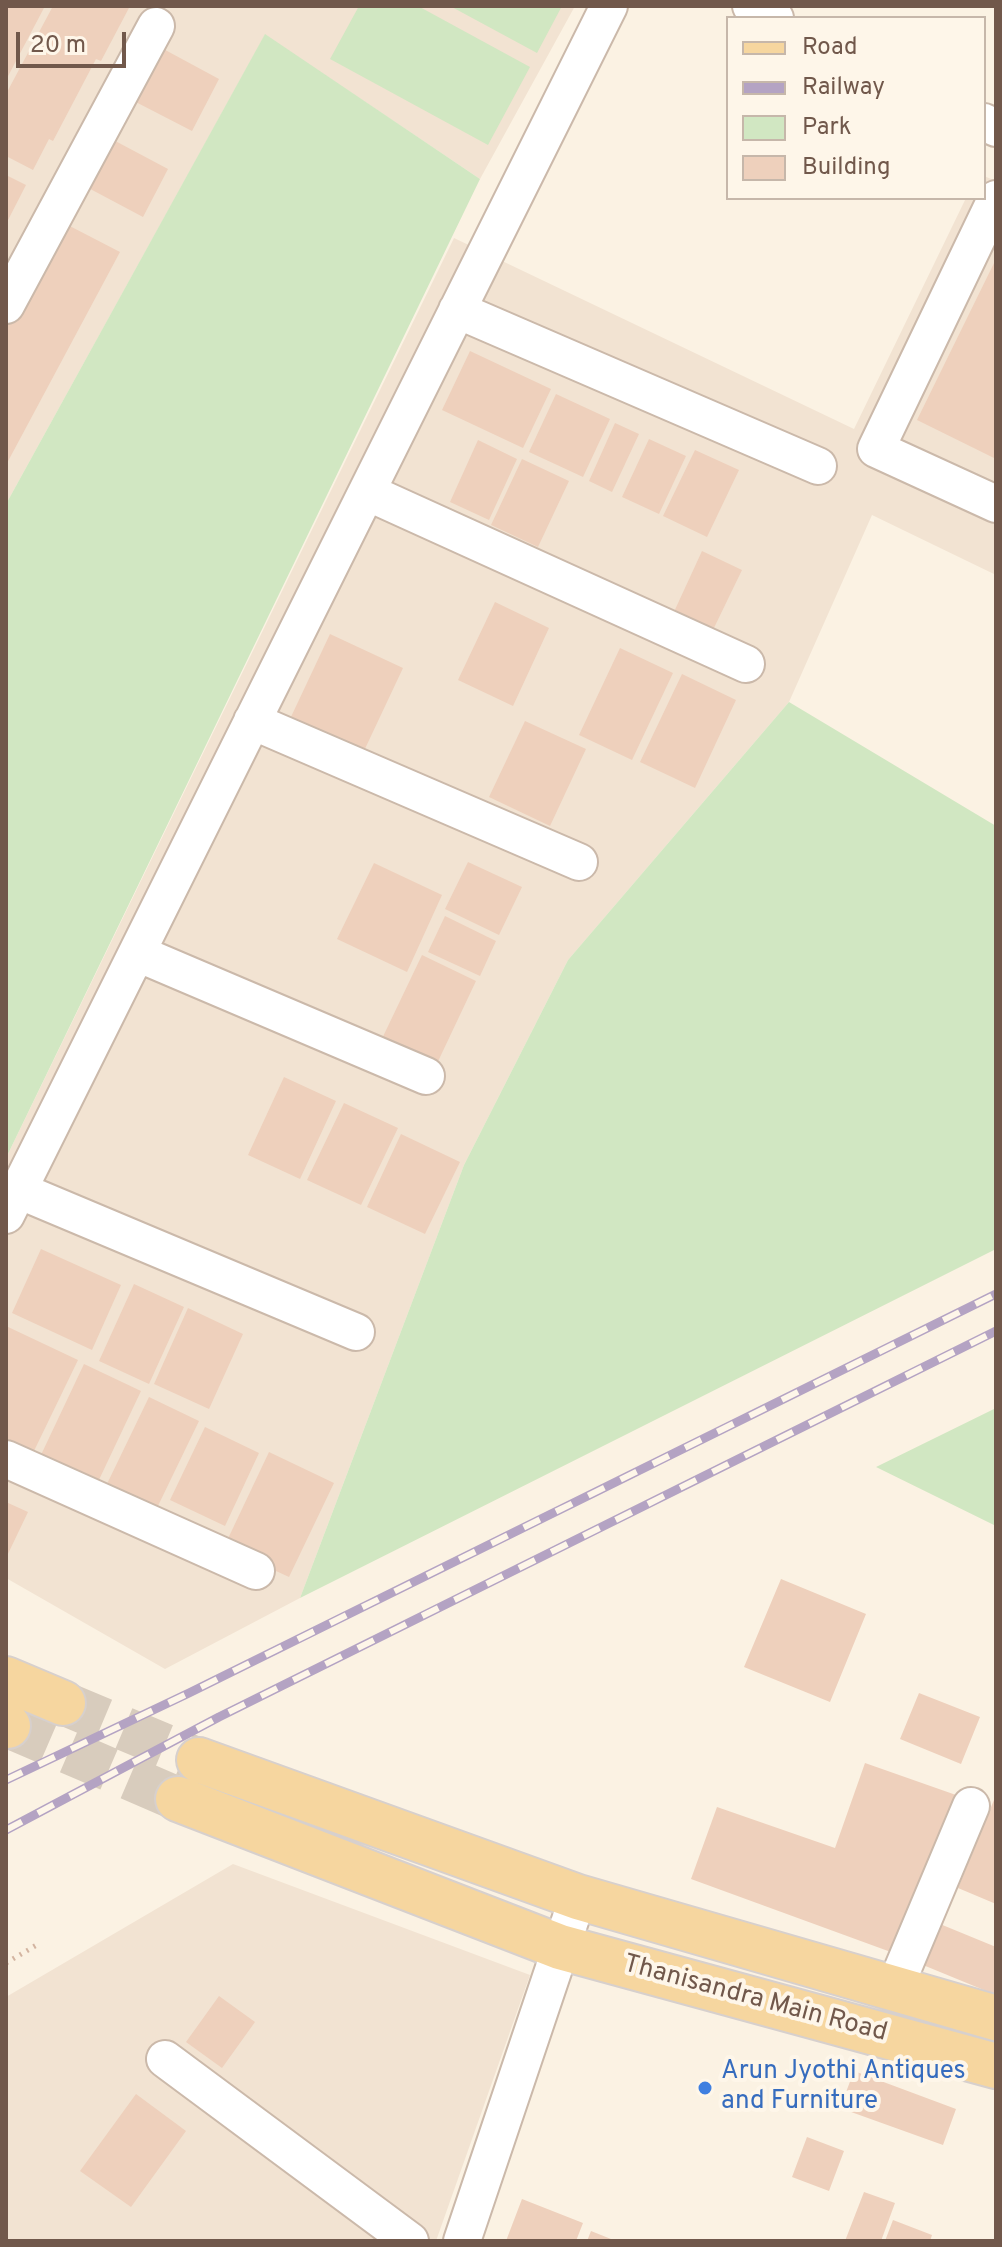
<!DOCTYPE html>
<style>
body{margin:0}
#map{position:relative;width:1002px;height:2247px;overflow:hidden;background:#fbf2e3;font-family:Overpass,sans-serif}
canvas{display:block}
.frame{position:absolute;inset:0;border:8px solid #71584b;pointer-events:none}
.legend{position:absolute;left:726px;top:16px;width:260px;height:184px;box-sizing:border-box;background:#fef6e9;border:2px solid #c6b7aa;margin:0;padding:10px 14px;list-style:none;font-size:24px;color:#71584b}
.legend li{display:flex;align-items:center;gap:16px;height:40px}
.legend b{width:40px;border:2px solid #c6b7aa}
.scale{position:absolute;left:16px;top:32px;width:110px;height:36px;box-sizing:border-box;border:4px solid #71584b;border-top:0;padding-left:10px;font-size:24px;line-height:28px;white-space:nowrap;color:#71584b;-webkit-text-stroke:6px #fef6e9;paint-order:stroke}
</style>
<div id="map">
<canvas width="1002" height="2247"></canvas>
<div class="frame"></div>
<ul class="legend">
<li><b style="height:10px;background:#f6d69f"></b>Road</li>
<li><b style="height:10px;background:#b4a3c3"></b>Railway</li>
<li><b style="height:22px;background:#d1e7c2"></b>Park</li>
<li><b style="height:22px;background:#eed0bc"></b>Building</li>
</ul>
<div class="scale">20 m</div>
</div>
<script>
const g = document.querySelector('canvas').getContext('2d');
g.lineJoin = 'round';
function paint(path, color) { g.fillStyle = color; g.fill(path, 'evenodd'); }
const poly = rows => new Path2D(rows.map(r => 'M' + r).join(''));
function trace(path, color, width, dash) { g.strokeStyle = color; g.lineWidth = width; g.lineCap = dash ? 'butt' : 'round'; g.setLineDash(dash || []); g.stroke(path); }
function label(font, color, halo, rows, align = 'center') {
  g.font = font + ' Overpass,sans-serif'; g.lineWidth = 8; g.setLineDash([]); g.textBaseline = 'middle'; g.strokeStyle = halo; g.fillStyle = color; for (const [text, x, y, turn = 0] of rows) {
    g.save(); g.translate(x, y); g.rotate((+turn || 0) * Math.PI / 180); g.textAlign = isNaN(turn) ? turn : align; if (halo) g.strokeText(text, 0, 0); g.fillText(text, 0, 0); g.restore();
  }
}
const residential = poly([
 [6,6,575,6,480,179,265,35,6,504],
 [984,176,996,181,996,575,872,515,789,702,568,960,464,1165,300,1598,165,1669,6,1578,6,1158,454,238,854,429,966,198,984,198],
 [233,1864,530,1975,436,2241,6,2241,6,1997]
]);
const green = poly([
 [359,6,418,6,530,67,488,145,330,59],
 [450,6,562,6,537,53],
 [265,34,480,179,6,1158,6,504],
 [789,702,996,826,996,1249,300,1598,464,1165,568,960],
 [996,1408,996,1526,876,1467]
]);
const building = poly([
 [6,6,45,6,6,80],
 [53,6,130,6,101,61,96,59,53,141,49,139,33,170,6,156,6,94],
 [156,45,219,79,192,131,128,98],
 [104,135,168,169,143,217,79,183],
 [6,175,26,185,6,224],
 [62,222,120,252,6,465,6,323],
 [996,259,996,459,917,420],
 [470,351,551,389,523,448,442,410],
 [556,394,610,419,583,477,529,452],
 [615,423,639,434,612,492,589,481],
 [649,439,686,456,659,514,622,497],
 [478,440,517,459,489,520,450,502],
 [695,450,739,470,707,537,663,516],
 [522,459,569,481,538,547,491,525],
 [702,551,742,570,712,632,673,614],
 [495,602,549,628,513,706,458,680],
 [330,634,403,668,363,753,290,719],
 [620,648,673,673,632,760,579,735],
 [682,674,736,700,695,788,640,762],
 [525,721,586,749,550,826,489,797],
 [468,862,522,887,499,935,445,909],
 [374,863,442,895,407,972,337,939],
 [445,916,496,941,480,976,428,952],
 [422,955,476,981,433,1072,378,1047],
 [284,1077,336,1101,300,1179,248,1155],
 [344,1103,398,1128,361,1205,307,1180],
 [401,1134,460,1162,425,1234,367,1207],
 [41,1249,121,1285,92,1350,12,1313],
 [134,1284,184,1307,149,1384,99,1361],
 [188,1308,243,1334,209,1409,154,1384],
 [6,1326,78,1360,33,1453,6,1440],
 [84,1364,141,1391,97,1484,40,1457],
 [149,1397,199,1421,156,1510,106,1486],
 [205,1427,259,1453,225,1526,170,1500],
 [269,1452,334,1483,289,1577,224,1547],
 [6,1502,28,1512,6,1558],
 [781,1579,866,1614,830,1702,744,1667],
 [919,1693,980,1717,961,1764,900,1739],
 [865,1763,956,1795,899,1955,691,1879,717,1807,835,1848],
 [996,1795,996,1904,958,1888],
 [940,1924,996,1947,996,1995,923,1965],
 [219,1996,255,2022,222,2068,186,2042],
 [854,2071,956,2109,943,2145,840,2108],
 [136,2094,186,2131,131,2207,80,2171],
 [807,2137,844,2151,829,2191,792,2177],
 [864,2192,895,2203,881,2241,845,2241],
 [522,2199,583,2223,576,2241,506,2241],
 [893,2220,932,2235,930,2241,885,2241],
 [591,2231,616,2241,587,2241]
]);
const majorTunnel = poly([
 [63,1703,199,1760],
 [8,1726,178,1799]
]);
const path = poly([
 [6,1963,40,1943]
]);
const minor = poly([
 [751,6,775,18],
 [984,122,996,128],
 [996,199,876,449,996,504],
 [6,305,156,26],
 [457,310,818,466],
 [367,492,746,664],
 [252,721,579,862],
 [137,953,426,1076],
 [18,1190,356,1332],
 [6,1215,609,6],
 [6,1459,256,1571],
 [895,1987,971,1806],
 [165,2059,410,2241],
 [462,2241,578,1897]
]);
const major = poly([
 [6,1679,63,1703],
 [6,1725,8,1726],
 [199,1760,578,1897,996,2018],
 [178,1799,560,1947,996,2066]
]);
const rail = poly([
 [6,1780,189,1693,996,1294],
 [6,1830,219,1717,996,1331]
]);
const markers = [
 [705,2088,8,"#3f7fe0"]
];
const streetNames = [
 ["Thanisandra Main Road",755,2000,15]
];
const shopNames = [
 ["Arun Jyothi Antiques",721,2073],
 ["and Furniture",721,2103]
];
paint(residential, '#f2e3d2');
paint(green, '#d1e7c2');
paint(building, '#eed0bc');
trace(majorTunnel, '#d8ccbd', 44, [44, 22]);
trace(minor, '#cbb9aa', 40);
trace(major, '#d7d0cd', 48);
trace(path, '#d3b4a0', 5, [2, 6]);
trace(minor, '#fff', 36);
trace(major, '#f6d69f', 44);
trace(rail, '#b4a3c3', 9);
trace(rail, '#fef6e9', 6, [18]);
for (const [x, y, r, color] of markers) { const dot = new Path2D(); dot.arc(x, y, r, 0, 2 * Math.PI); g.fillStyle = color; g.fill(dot); trace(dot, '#fef6e9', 3); }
label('26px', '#71584b', '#fef6e9', streetNames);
label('26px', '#366cbe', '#fef6e9', shopNames, 'left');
</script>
